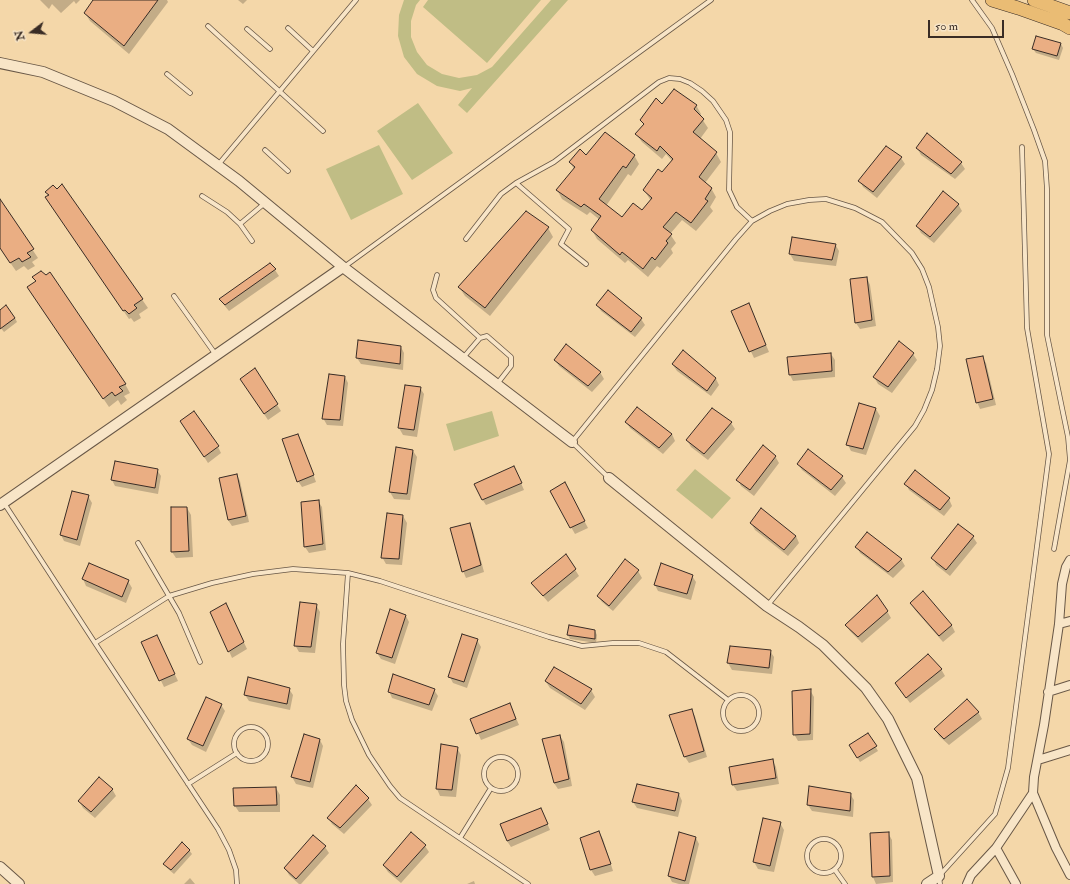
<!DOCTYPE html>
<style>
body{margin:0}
#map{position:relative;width:1070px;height:884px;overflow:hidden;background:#f4d7a9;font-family:"IM FELL Double Pica",serif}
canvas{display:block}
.north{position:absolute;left:12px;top:12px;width:40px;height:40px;-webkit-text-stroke:3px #f8e5c7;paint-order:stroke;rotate:254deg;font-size:11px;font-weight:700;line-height:16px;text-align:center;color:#392c25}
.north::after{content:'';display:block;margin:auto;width:14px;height:18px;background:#392c25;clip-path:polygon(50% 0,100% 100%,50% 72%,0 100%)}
.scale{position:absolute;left:928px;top:20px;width:76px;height:18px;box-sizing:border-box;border:2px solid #392c25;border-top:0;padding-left:5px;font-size:12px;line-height:14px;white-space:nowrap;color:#392c25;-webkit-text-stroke:3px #f8e5c7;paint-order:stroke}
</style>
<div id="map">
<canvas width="1070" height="884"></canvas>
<div class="north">N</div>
<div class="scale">50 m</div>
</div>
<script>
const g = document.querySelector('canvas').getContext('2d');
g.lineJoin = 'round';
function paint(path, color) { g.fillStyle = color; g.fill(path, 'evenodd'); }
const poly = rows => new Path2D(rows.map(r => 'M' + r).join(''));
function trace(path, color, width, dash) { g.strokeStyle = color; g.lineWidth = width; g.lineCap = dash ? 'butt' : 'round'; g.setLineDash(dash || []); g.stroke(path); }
const green = poly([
 [404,0,420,0,416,5,411,21,411,37,417,52,427,65,442,74,459,78,477,75,492,67,551,0,568,0,467,113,458,105,472,88,460,91,437,86,417,74,404,57,398,36,399,15],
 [428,0,541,0,487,63,423,7],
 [418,103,453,153,412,180,377,131],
 [379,145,403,194,351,220,326,169],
 [492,411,499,436,454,451,446,424],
 [695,469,731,498,712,519,676,490]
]);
const shadow = poly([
 [40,0,80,0,76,4,74,1,61,13,52,4,49,9],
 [95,0,167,0,168,2,129,54,90,21,85,13],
 [238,0,247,0,243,4],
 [1061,44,1063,48,1059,60,1036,53,1033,49],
 [662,105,696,105,701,114,700,116,708,128,700,139,716,153,721,162,705,183,711,188,716,197,710,207,713,211,696,231,682,220,670,234,676,243,671,249,673,253,660,268,657,266,648,277,628,260,625,263,597,239,592,230,600,220,590,212,587,215,562,199,557,190,574,169,570,162,586,156,634,155,639,164,631,176,628,174,606,206,622,219,643,212,651,201,644,190,663,173,672,161,666,154,662,159,642,142,636,134,644,125,641,120],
 [886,147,901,158,905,164,877,198,863,187,860,181],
 [917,148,961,163,965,169,955,179,921,155],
 [62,185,148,308,139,314,141,318,134,322,131,318,129,319,52,206,46,192,57,190],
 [0,201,38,258,32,262,35,266,28,270,24,266,16,271,0,248],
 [958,204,962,211,934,243,921,233,917,226],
 [526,212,548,228,553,237,490,316,465,296,459,287],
 [793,238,835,244,839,251,836,266,794,261,790,254],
 [275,270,279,276,229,311,224,305,220,299],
 [33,278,125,384,130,393,124,396,127,400,121,405,118,400,109,407,34,296,36,282],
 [867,278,870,285,876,326,860,329,856,323],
 [749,304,769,352,754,358,732,311],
 [597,305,641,319,645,325,635,337,601,311],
 [0,311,15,318,17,322,4,332,0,327],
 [401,347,404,353,403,370,361,364,357,358],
 [683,351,716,379,719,385,711,396,677,371,673,365],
 [831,354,835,360,835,377,793,381,790,375],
 [913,354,917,360,892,393,878,384,874,377],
 [982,357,986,363,996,405,980,409,977,402],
 [555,360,600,372,604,379,592,392,559,366],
 [254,369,281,411,268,420,245,385],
 [345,377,348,383,343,426,327,425,323,418],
 [420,388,424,394,417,437,403,435,399,428],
 [860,404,876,409,880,416,866,455,851,451,848,445],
 [637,408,672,434,675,441,663,454,630,428,626,422],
 [712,410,731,423,735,429,708,460,691,447,687,440],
 [185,427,218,447,221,453,208,463],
 [297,435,301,441,316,482,302,487,298,481],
 [396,448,413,451,417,457,410,500,394,499,390,492],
 [775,456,779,463,754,496,741,486,738,480],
 [798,464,842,477,846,483,835,496,802,470],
 [157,470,161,476,158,494,115,486,112,480],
 [517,474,524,490,486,505,482,499],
 [237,475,240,481,249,522,232,526,228,520,220,478],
 [906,484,949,499,952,506,944,516,909,490],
 [568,490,588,528,575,534,551,492],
 [88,496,92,503,80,546,64,541,61,535],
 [318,501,322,507,326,550,309,553,305,547,302,503],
 [187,508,191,515,193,557,176,558,172,552],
 [403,516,407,523,402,565,386,564,382,557],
 [751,523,796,536,799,543,788,556,755,530],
 [469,524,473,530,484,572,466,578,463,571],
 [973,537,977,543,950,576,936,565,933,558],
 [857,547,901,559,905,566,893,578,860,553],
 [566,555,579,576,548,602,532,583],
 [638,571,642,578,613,611,602,602,598,596],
 [692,576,696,582,691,600,658,591,655,585],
 [83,579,128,581,132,588,126,603,86,586],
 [923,593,952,626,955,632,943,642,915,610,911,603],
 [316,605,320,612,315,653,299,652,295,645],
 [229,611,247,649,232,658,229,651],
 [887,611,891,618,862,643,850,631,846,625],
 [406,616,409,622,395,664,381,659,377,653],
 [595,631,597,635,596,643,570,639,568,635],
 [477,640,481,647,467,688,453,683,450,677],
 [143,643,160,643,178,681,164,687],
 [730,647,770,651,774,657,772,674,732,670,728,663],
 [941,669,945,676,910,703,896,684],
 [546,682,591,690,595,697,585,710,550,688],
 [289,689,293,695,290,710,249,701,245,695],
 [434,690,438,696,432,711,392,698,389,691],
 [810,690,814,697,813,740,798,741,794,734],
 [510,704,519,725,481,740,472,719],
 [221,705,225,711,206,752,192,745,188,739],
 [691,710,695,716,707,757,689,763,685,757],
 [978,712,982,719,949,745,939,736,935,729],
 [868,734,878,751,860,762,850,745],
 [560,736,564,742,572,786,558,789,554,783],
 [320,740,323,746,313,788,296,784,292,777],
 [442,745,457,748,461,755,456,797,440,796,437,789],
 [773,761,776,767,779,784,737,791,733,785],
 [276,788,280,795,280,812,239,812,235,806,234,789],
 [112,789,116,796,95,818,83,808,79,801],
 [679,794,682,801,678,817,637,808,633,802],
 [850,794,854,800,853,817,812,811,808,805],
 [368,799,372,805,344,834,332,824,328,818],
 [541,809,550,830,511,847,507,841],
 [780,823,784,830,774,872,758,869,754,862],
 [599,832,603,839,613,871,595,876,591,870,582,838],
 [888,833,892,840,893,882,876,884,873,877,871,834],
 [696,838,699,844,689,884,679,884,672,882,669,876],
 [425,846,429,852,401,883,388,872,384,866],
 [325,847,329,853,301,884,299,884,289,875,285,868],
 [189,850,192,854,174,874,167,868,165,864],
 [190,878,195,884,196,884,184,884],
 [474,881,475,884,467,884]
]);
const building = poly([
 [93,0,158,0,124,46,84,13,93,0],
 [1036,36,1061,43,1057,56,1032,49,1036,36],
 [674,89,697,105,694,109,704,119,693,132,717,152,699,177,712,188,705,199,708,201,691,223,676,212,663,227,672,234,666,241,668,243,655,260,652,257,643,269,622,252,620,255,591,230,601,216,584,204,581,207,556,190,575,167,569,162,580,149,586,155,605,132,635,155,626,168,623,166,599,199,622,217,633,203,642,210,652,198,643,190,658,169,662,172,673,159,660,146,657,151,635,134,644,124,640,120,656,98,662,104,674,89],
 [927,133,962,162,951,174,916,148,927,133],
 [886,146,902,157,873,192,858,181,886,146],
 [62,184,143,299,134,305,137,308,129,314,125,310,123,311,45,197,49,195,45,192,53,185,57,189,62,184],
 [943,191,959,204,930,237,916,226,943,191],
 [0,199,34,249,27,253,31,257,22,262,19,258,10,263,0,248,0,199],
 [526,211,549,227,485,308,458,287,526,211],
 [792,237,836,244,832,260,789,254,792,237],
 [270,263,276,269,225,305,219,299,270,263],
 [41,271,46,275,50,272,126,384,119,387,123,391,115,396,112,392,103,399,27,287,36,281,32,277,41,271],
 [867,277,872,320,855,323,850,279,867,277],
 [608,290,642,318,631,332,596,305,608,290],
 [749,303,766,345,749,352,731,311,749,303],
 [6,305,15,318,0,329,0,310,6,305],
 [358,340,401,346,400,364,356,358,358,340],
 [899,341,914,353,888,387,873,377,899,341],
 [566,344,601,372,588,386,554,360,566,344],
 [683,350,716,378,707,391,672,364,683,350],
 [831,353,832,371,789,375,787,357,831,353],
 [983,356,993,399,976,403,966,359,983,356],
 [255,368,278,404,264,414,240,379,255,368],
 [329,374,345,376,340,420,322,419,329,374],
 [405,385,421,387,414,430,398,428,405,385],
 [859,403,876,408,863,449,846,445,859,403],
 [637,407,672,434,659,448,625,422,637,407],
 [712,408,732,422,704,454,686,440,712,408],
 [194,411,219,446,204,457,180,421,194,411],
 [298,434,314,475,297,482,282,439,298,434],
 [763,445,776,456,750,490,736,480,763,445],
 [396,447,413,450,407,494,389,492,396,447],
 [808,449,843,476,831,490,797,464,808,449],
 [115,461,158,469,155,488,111,480,115,461],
 [514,466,522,483,482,500,474,484,514,466],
 [915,470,950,498,940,510,904,484,915,470],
 [237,474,246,516,228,520,219,478,237,474],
 [565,482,585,521,570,528,550,491,565,482],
 [72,491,89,495,77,540,60,535,72,491],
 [319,500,323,544,304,547,301,502,319,500],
 [171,507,187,507,189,551,171,552,171,507],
 [761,508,796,536,784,550,750,523,761,508],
 [387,513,403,515,399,559,381,558,387,513],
 [470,523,481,565,462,572,450,528,470,523],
 [958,524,974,536,946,570,931,558,958,524],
 [867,532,902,559,888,572,855,547,867,532],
 [566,554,576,569,543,596,531,583,566,554],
 [625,559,639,570,609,606,597,596,625,559],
 [89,563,129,580,122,597,82,579,89,563],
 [661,563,693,575,687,594,654,585,661,563],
 [923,591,952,625,939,636,910,603,923,591],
 [877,595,888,611,858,637,845,625,877,595],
 [300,602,317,604,311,647,294,646,300,602],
 [226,603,244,642,228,652,210,612,226,603],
 [390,609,406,615,392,658,376,653,390,609],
 [569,625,595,630,595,639,567,635,569,625],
 [462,634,478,639,464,682,448,677,462,634],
 [157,635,175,674,159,681,141,642,157,635],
 [730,646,771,650,769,668,727,663,730,646],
 [928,654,942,669,906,698,895,683,928,654],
 [554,667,592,689,581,704,545,681,554,667],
 [393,674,435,689,429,705,388,692,393,674],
 [248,677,290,688,287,704,244,695,248,677],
 [811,689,810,734,793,735,792,691,811,689],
 [206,697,222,704,203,746,187,739,206,697],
 [967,699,979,712,944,739,934,729,967,699],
 [510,703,516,719,476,734,470,719,510,703],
 [692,709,704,751,684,757,669,715,692,709],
 [868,733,877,746,857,758,849,745,868,733],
 [304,734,320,739,310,782,291,777,304,734],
 [560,735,569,779,554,783,542,739,560,735],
 [441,744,458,747,452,790,436,789,441,744],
 [773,759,776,778,732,785,729,767,773,759],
 [99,777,113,789,91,812,78,801,99,777],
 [637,784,679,793,675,811,632,802,637,784],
 [356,785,369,798,340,828,327,818,356,785],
 [809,786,851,793,850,811,807,805,809,786],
 [276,787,277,805,234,806,233,788,276,787],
 [541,808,548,824,507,841,500,824,541,808],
 [763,818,781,822,770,866,753,862,763,818],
 [599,831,611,864,590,870,580,838,599,831],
 [411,832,426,845,397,877,383,865,411,832],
 [679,832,696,837,685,881,668,876,679,832],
 [889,832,890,876,872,877,870,833,889,832],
 [313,835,326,846,296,879,284,868,313,835],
 [182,842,190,850,171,870,163,864,182,842]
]);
const service = poly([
 [972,0,992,28,1012,74,1034,130,1045,161,1047,189,1047,335,1068,437,1070,460,1054,549],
 [208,26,323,131],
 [288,28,313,51],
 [247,29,270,49],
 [167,74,190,93],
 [265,150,288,171],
 [218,165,356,0],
 [516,183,569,229,561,244,586,264],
 [202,196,227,212,240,224,252,241],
 [240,224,265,203],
 [466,239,501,194,516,183,554,162,659,82,669,78,680,79,690,83,702,91,713,101,726,120,730,132,730,142,729,190,737,207,752,221],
 [344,267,711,0],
 [437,275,433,290,436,298,480,338],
 [174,296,216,355],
 [462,359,480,338,487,336,511,357,511,366,497,384],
 [609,478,572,442,736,239,752,221,770,211,787,204,809,200,826,199,855,208,882,222,912,253,922,269,929,287,938,327,940,346,937,369,932,390,924,410,915,426,767,606],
 [4,503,95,643,218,829,229,850,236,870,237,884],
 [138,543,179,613,200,662],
 [348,573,343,644,344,685,346,701,352,720,369,755,390,786,400,798,528,884],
 [95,643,169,596,212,583,253,574,293,569,348,573,380,581,549,637,582,646,613,643,639,643,666,652,728,700],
 '723 713a18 18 0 1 1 36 0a18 18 0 1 1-36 0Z',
 '234 744a17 17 0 1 1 34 0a17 17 0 1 1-34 0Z',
 '484 774a17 17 0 1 1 34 0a17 17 0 1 1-34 0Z',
 [188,784,237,753],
 [460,838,491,788],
 '807 856a17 17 0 1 1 34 0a17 17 0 1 1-34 0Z',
 [835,870,845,884],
 [940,884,939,876,995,814,1008,768,1049,454,1027,328,1022,147]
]);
const minor = poly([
 [1070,560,1066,567,1062,584,1059,624,1044,725,1034,777,1033,793,1056,848,1070,875],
 [1059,624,1070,621],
 [1048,692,1070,685],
 [1038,760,1070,750],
 [996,848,1016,884],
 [967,884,971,875,996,848,1033,793]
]);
const tertiary = poly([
 [0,63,43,72,114,101,168,129,239,181,343,267,572,442],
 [609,478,767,606,799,627,823,645,866,688,888,719,917,778,939,876,927,884],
 [0,505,343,267],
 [0,867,19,884]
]);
const primary = poly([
 [992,0,1018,8,1063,24,1070,28],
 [1034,0,1070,13]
]);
paint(green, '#c0bd85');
paint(shadow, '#0003');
paint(building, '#eaae83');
trace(building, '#392c25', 1);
trace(service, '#685746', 5.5);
trace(minor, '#685746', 10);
trace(tertiary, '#685746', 12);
trace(primary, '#392c25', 14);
trace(service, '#f8e5c7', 4);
trace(minor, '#f8e5c7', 8);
trace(tertiary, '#f8e5c7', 10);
trace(primary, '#eabc74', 13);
</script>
